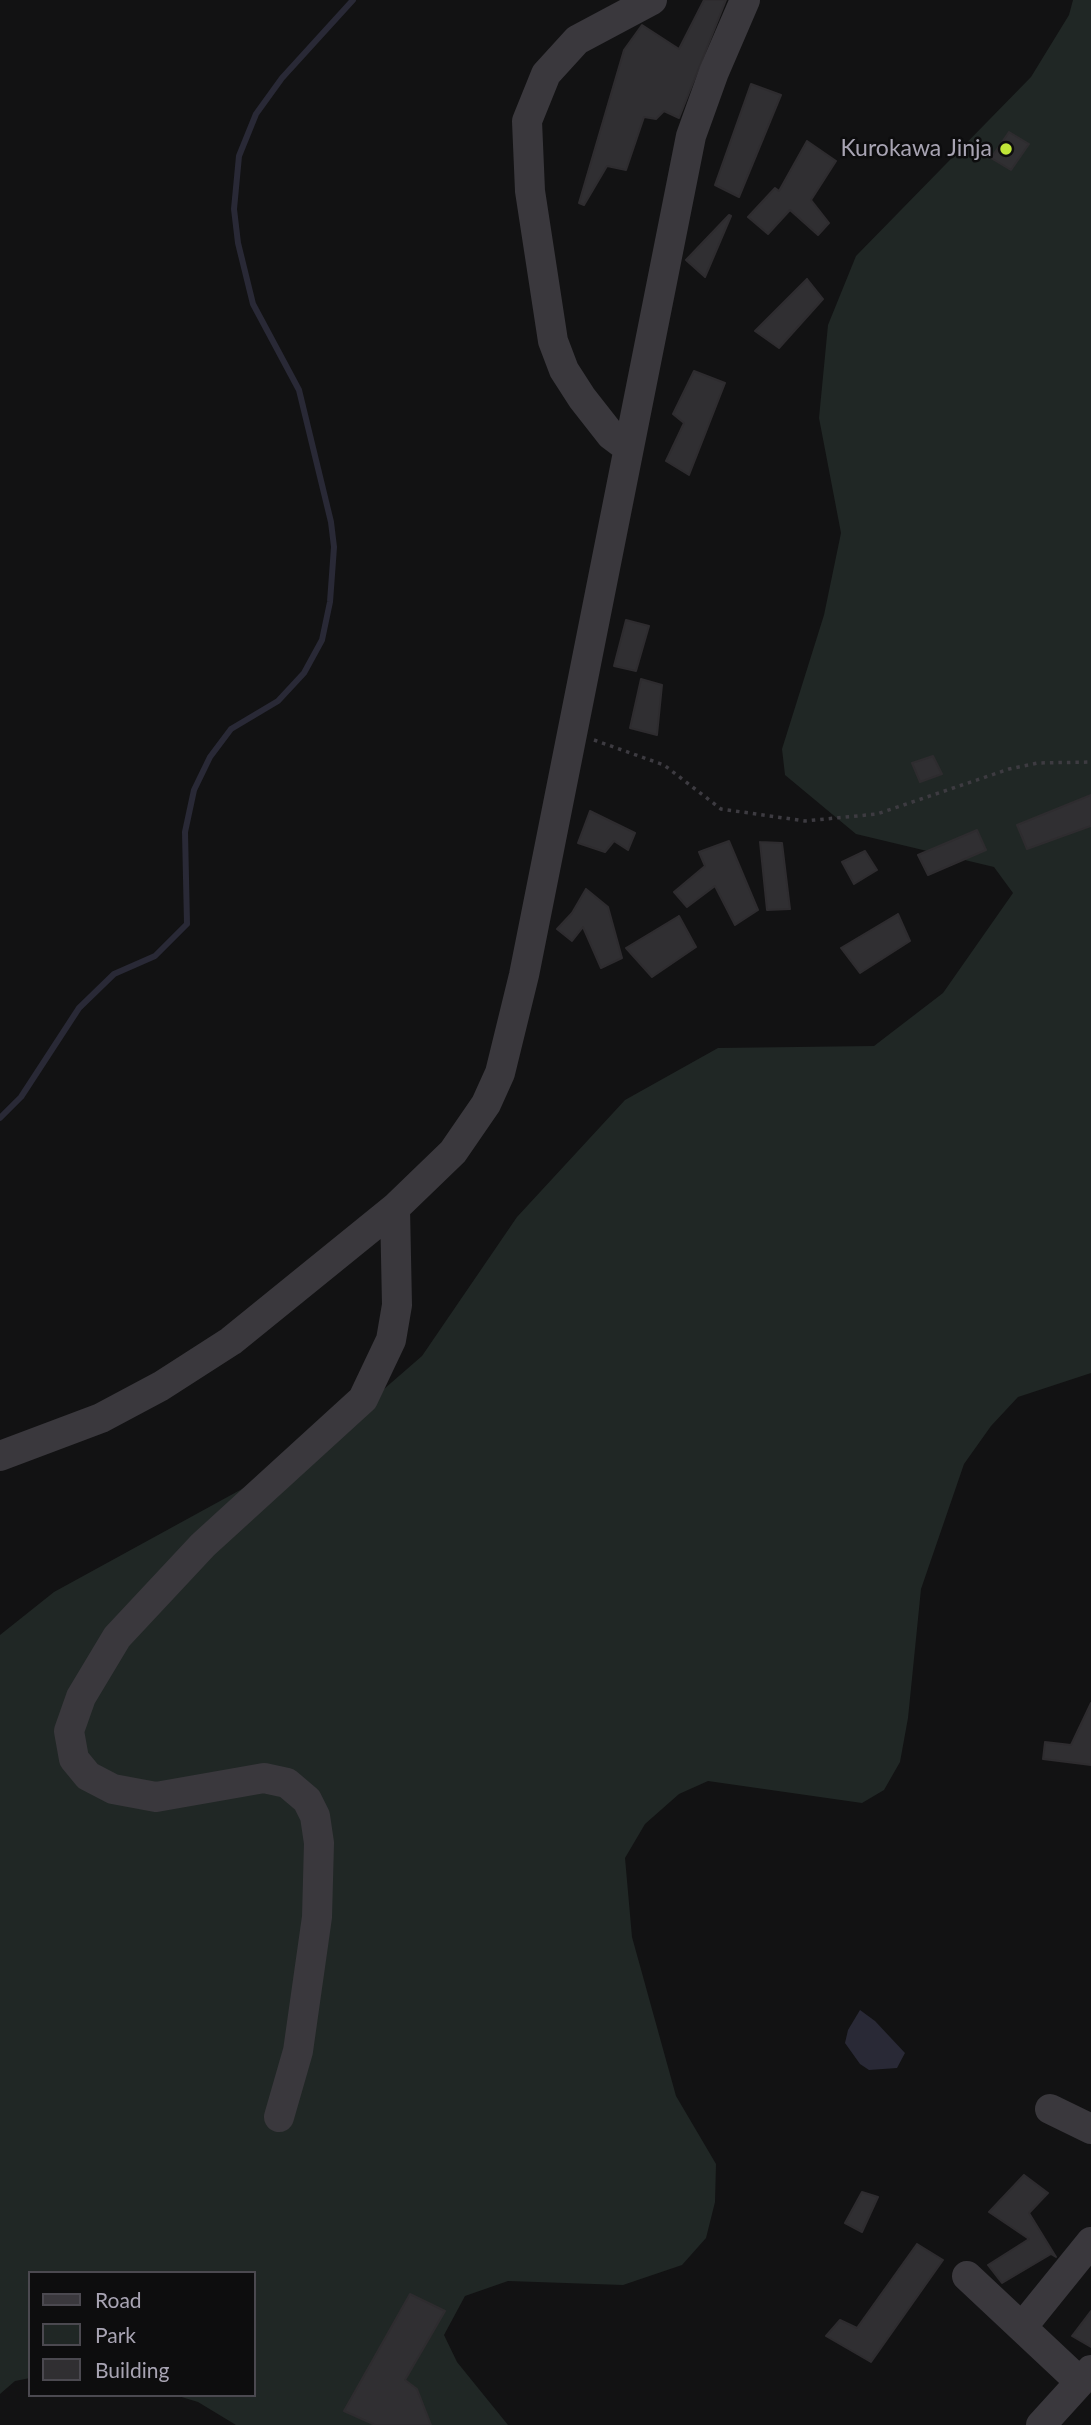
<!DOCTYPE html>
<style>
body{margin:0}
#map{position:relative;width:1091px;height:2425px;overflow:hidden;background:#121213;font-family:Lato,sans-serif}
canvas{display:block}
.legend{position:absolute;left:28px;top:2271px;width:228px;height:126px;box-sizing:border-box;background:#0d0d0e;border:2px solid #4b4950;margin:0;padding:9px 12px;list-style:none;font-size:21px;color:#a8a4b3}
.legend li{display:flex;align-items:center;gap:14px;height:35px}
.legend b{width:35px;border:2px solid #4b4950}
</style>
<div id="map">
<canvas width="1091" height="2425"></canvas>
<ul class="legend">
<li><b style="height:9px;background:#3a383d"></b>Road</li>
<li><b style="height:19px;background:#202725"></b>Park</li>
<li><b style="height:19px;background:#302f32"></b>Building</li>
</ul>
</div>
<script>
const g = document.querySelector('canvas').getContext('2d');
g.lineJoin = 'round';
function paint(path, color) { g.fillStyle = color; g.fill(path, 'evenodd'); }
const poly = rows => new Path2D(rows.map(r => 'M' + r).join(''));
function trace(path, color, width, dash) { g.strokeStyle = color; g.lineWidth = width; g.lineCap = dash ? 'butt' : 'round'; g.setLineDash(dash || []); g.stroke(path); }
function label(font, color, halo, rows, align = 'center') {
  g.font = font + ' Lato,sans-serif'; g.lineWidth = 5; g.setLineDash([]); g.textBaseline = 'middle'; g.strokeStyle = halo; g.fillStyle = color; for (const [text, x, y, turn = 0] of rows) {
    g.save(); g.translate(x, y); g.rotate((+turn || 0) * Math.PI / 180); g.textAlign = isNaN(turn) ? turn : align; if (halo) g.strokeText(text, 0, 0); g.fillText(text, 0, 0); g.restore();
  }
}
const green = poly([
 [1073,0,1091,0,1091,1373,1018,1397,991,1426,964,1464,921,1589,908,1718,900,1762,884,1790,862,1803,708,1781,679,1794,645,1824,625,1858,632,1937,676,2096,716,2164,715,2202,706,2238,682,2265,623,2285,508,2281,465,2296,444,2335,457,2362,508,2425,236,2425,198,2402,175,2395,254,2395,254,2273,30,2273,30,2378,15,2381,0,2394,0,1635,54,1592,315,1449,422,1356,517,1217,625,1100,718,1048,874,1046,943,993,1013,893,994,867,856,834,785,775,782,749,824,615,841,533,819,418,828,325,856,256,1031,77,1069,15]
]);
const water = poly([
 [860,2010,875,2021,905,2053,897,2068,869,2070,860,2064,845,2043,848,2030]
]);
const stream = poly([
 [0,1118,21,1097,79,1008,114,974,155,956,187,924,185,832,194,790,210,757,231,729,278,701,304,673,322,640,330,602,334,547,331,522,299,390,253,304,238,243,234,209,239,156,256,114,282,78,353,0]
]);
const building = poly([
 [704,0,726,0,679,118,664,111,656,119,644,117,626,170,607,166,584,205,579,203,624,50,642,25,679,49,704,0],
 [751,84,781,95,739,197,715,185,751,84],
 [1009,132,1029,144,1011,170,991,158,1009,132],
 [807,141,836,161,811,200,829,223,818,235,790,210,768,234,748,217,775,188,779,191,807,141],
 [729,215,731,216,705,277,686,260,729,215],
 [807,279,823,299,779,348,755,331,807,279],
 [694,371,725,383,689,475,666,461,684,423,673,414,694,371],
 [626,620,649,626,636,671,614,666,626,620],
 [641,679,662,685,657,735,630,728,641,679],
 [933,756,942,774,920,782,912,763,933,756],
 [1091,795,1091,826,1027,849,1017,825,1091,795],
 [590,811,635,833,628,850,614,841,605,852,578,843,590,811],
 [977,830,986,850,928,875,918,855,977,830],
 [729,841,758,910,735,925,715,886,687,907,674,892,705,866,699,852,729,841],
 [760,842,782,843,790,909,767,910,760,842],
 [865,851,877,870,854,884,842,862,865,851],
 [586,889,608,907,622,958,601,968,583,927,572,941,557,929,572,913,586,889],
 [898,914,910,941,860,973,841,948,898,914],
 [679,916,696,947,652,977,626,948,679,916],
 [1091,1703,1091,1765,1043,1759,1045,1742,1071,1745,1091,1703],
 [1024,2175,1048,2193,1029,2213,1056,2257,1051,2254,1002,2283,988,2265,1029,2239,989,2212,1024,2175],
 [862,2192,878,2197,862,2232,845,2223,862,2192],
 [917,2244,943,2260,871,2362,826,2336,840,2320,857,2328,917,2244],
 [410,2294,445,2311,405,2380,417,2389,431,2425,375,2425,344,2411,410,2294],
 [1091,2311,1091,2347,1072,2336,1091,2311]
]);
const path = poly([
 [594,740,664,765,721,809,805,821,877,814,1009,769,1038,763,1091,762]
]);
const minor = poly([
 [627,447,611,435,582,398,564,370,553,341,530,191,527,121,546,74,577,40,652,0],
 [0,1456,101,1418,161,1386,231,1341,395,1208,453,1152,486,1104,500,1073,524,975,691,136,714,72,745,0],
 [1050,2109,1091,2129],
 [279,2117,298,2051,317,1917,319,1843,315,1816,307,1800,287,1783,264,1778,156,1797,113,1789,88,1776,74,1759,69,1731,81,1697,117,1637,203,1545,363,1399,391,1340,397,1305,395,1208],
 [967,2276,1080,2382],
 [1023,2326,1091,2242],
 [1041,2425,1091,2370]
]);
const markers = [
 [1006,149,7,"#c0e538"]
];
const poiNames = [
 ["Kurokawa Jinja",992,149]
];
paint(green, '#202725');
paint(water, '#292936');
trace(stream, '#292936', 6);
paint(building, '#302f32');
trace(building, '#2e2c2f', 2);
trace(path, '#3d3b41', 3.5, [3.5, 5]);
trace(minor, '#3a383d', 30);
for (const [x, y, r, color] of markers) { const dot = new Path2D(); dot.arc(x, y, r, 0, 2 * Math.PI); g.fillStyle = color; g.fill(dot); trace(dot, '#0d0d0e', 2.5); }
label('23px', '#a8a4b3', '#0d0d0e', poiNames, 'right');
</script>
